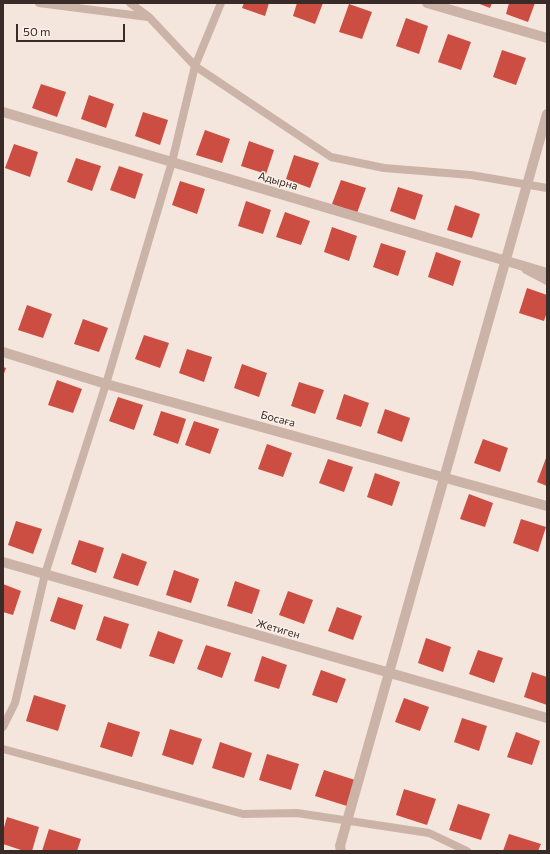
<!DOCTYPE html>
<meta charset="utf-8">
<style>
body{margin:0}
#map{position:relative;width:550px;height:854px;overflow:hidden;background:#f4e5dd;font-family:Commissioner,sans-serif}
canvas{display:block}
.frame{position:absolute;inset:0;border:4px solid #392b28;pointer-events:none}
.scale{position:absolute;left:16px;top:24px;width:109px;height:18px;box-sizing:border-box;border:2px solid #392b28;border-top:0;padding-left:5px;font-size:12px;line-height:14px;white-space:nowrap;color:#392b28;-webkit-text-stroke:3px #fbf0e9;paint-order:stroke}
</style>
<div id="map">
<canvas width="550" height="854"></canvas>
<div class="frame"></div>
<div class="scale">50 m</div>
</div>
<script>
const g = document.querySelector('canvas').getContext('2d');
g.lineJoin = 'round';
function paint(path, color) { g.fillStyle = color; g.fill(path, 'evenodd'); }
const poly = rows => new Path2D(rows.map(r => 'M' + r).join(''));
function trace(path, color, width, dash) { g.strokeStyle = color; g.lineWidth = width; g.lineCap = dash ? 'butt' : 'round'; g.setLineDash(dash || []); g.stroke(path); }
function label(font, color, halo, rows, align = 'center') {
  g.font = font + ' Commissioner,sans-serif'; g.lineWidth = 3; g.setLineDash([]); g.textBaseline = 'middle'; g.strokeStyle = halo; g.fillStyle = color; for (const [text, x, y, turn = 0] of rows) {
    g.save(); g.translate(x, y); g.rotate((+turn || 0) * Math.PI / 180); g.textAlign = isNaN(turn) ? turn : align; if (halo) g.strokeText(text, 0, 0); g.fillText(text, 0, 0); g.restore();
  }
}
const building = poly([
 [244,3,269,3,265,16,242,8],
 [297,3,323,3,315,24,293,16],
 [477,3,492,3,490,8],
 [509,3,535,3,528,22,506,14],
 [349,4,372,12,362,39,339,32],
 [406,18,428,26,419,54,396,46],
 [448,34,471,42,461,70,438,62],
 [502,50,526,58,516,85,493,77],
 [41,84,66,92,57,117,32,108],
 [89,95,114,104,106,128,81,119],
 [143,112,168,120,160,145,135,136],
 [205,130,230,139,222,163,196,155],
 [249,141,274,150,266,174,241,166],
 [14,144,38,152,30,177,5,168],
 [294,155,319,163,310,188,286,179],
 [76,158,101,166,92,191,67,182],
 [119,166,143,174,135,199,110,190],
 [341,180,366,188,357,213,332,204],
 [180,181,205,189,197,214,172,205],
 [398,187,423,195,415,220,390,211],
 [246,201,271,210,263,234,238,226],
 [455,205,480,214,472,238,447,230],
 [285,212,310,221,301,245,276,237],
 [332,227,357,236,349,261,324,252],
 [381,243,406,251,398,276,373,267],
 [436,252,461,261,453,286,428,277],
 [527,288,547,295,547,312,544,321,519,313],
 [27,305,52,314,43,338,18,330],
 [83,319,108,328,99,352,74,344],
 [144,335,169,343,160,368,135,359],
 [187,349,212,357,204,382,179,373],
 [242,364,267,373,259,397,234,388],
 [3,367,6,368,3,376],
 [57,380,82,389,73,413,48,405],
 [299,382,324,390,315,414,291,406],
 [344,394,369,403,361,427,336,419],
 [118,397,143,405,134,430,109,421],
 [385,409,410,418,402,442,377,433],
 [161,411,186,419,178,444,153,435],
 [194,421,219,429,210,454,185,445],
 [483,439,508,448,500,472,474,463],
 [267,444,292,453,283,477,258,469],
 [546,458,547,458,547,486,537,482],
 [328,459,353,467,344,492,319,483],
 [375,473,400,482,392,506,367,497],
 [469,494,493,503,485,527,460,519],
 [521,519,546,527,538,552,513,543],
 [16,521,42,529,33,554,8,545],
 [79,540,104,548,96,573,71,564],
 [122,553,147,562,138,586,113,578],
 [174,570,199,579,191,603,166,595],
 [235,581,260,590,252,614,227,606],
 [3,584,21,591,13,615,3,612],
 [288,591,313,600,304,624,279,615],
 [58,597,83,605,75,630,50,621],
 [337,607,362,616,353,640,328,631],
 [104,616,129,624,121,649,96,640],
 [158,631,183,640,174,664,149,656],
 [426,638,451,647,443,672,418,663],
 [206,645,231,653,222,678,197,669],
 [478,650,503,658,494,683,469,674],
 [262,656,287,665,279,689,254,681],
 [321,670,346,679,337,703,312,695],
 [532,672,547,677,547,705,524,697],
 [34,695,66,705,58,731,26,721],
 [404,698,429,707,420,731,395,722],
 [462,718,487,726,479,751,454,742],
 [108,722,140,732,132,757,100,747],
 [170,729,202,739,193,765,162,755],
 [516,732,540,741,532,765,507,757],
 [220,742,252,753,244,778,212,768],
 [267,754,299,764,291,790,259,780],
 [324,770,355,780,347,806,315,796],
 [404,789,436,799,427,825,396,815],
 [458,804,490,814,481,840,449,830],
 [7,817,39,827,32,851,24,851,3,844,3,831],
 [49,829,81,839,77,851,42,851],
 [509,834,541,844,538,851,503,851]
]);
const lane = poly([
 [39,3,148,17],
 [130,3,149,17,195,66,331,157,384,168,471,175,547,188],
 [526,270,547,281],
 [3,727,15,703,45,574,106,384,172,162,195,66,221,3],
 [3,749,243,814,297,813,429,833,467,851]
]);
const street = poly([
 [427,3,547,38],
 [3,112,547,273],
 [3,352,106,384,547,506],
 [3,562,547,718],
 [341,851,340,846,547,114]
]);
const streetNames = [
 ["Адырна",278,181,16],
 ["Босаға",278,419,15],
 ["Жетиген",278,629,16]
];
paint(building, '#cc4e42');
trace(lane, '#ccb3a8', 8);
trace(street, '#ccb3a8', 10);
label('11px', '#392b28', '#fbf0e9', streetNames);
</script>
